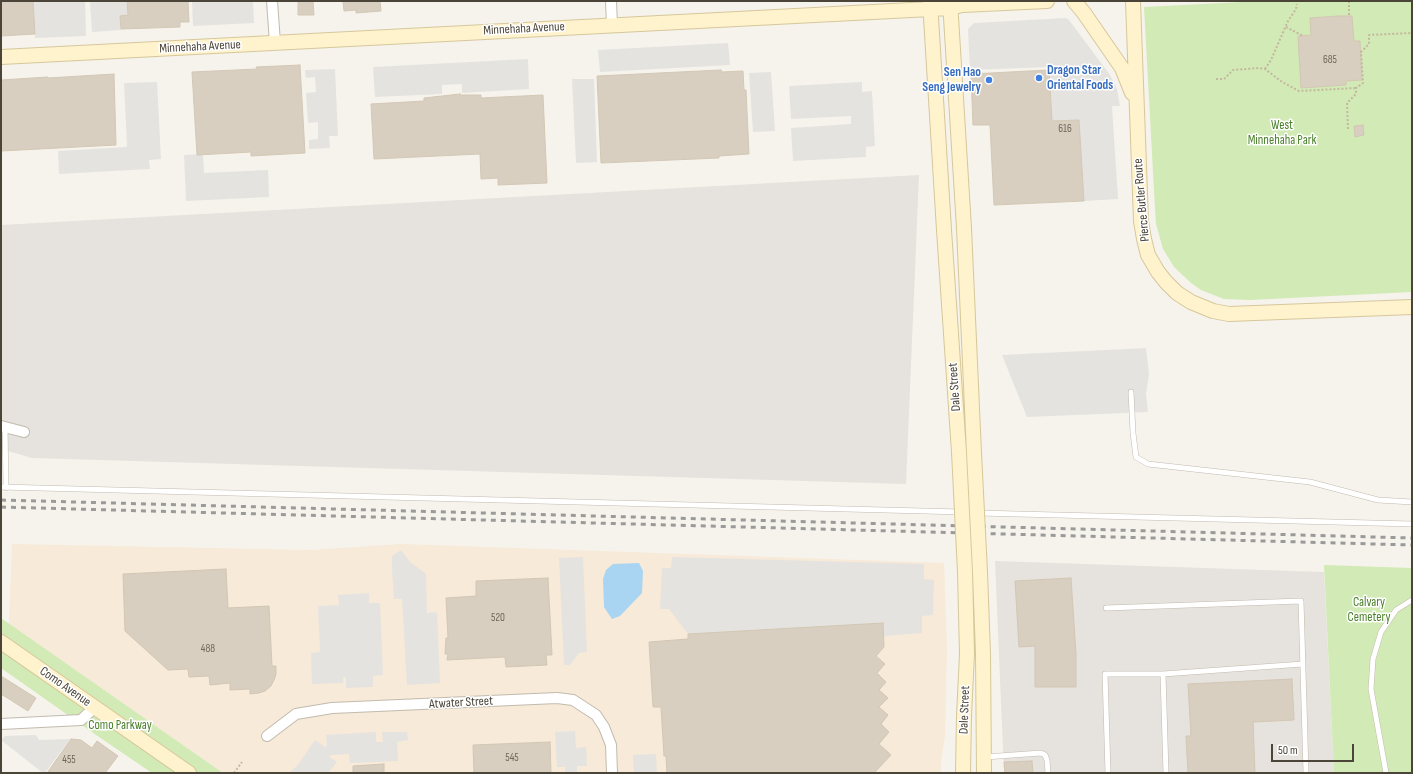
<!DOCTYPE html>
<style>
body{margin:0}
#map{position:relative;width:1413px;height:774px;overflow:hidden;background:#f6f3ec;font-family:"Sofia Sans Condensed",sans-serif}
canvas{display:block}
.frame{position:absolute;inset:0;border:2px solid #4b4439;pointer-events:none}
.scale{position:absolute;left:1271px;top:744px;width:83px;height:18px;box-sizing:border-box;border:2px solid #4b4439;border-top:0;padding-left:5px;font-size:12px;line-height:14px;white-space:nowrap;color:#4b4439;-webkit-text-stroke:3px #fff;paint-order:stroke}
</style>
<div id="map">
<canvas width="1413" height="774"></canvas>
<div class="frame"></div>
<div class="scale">50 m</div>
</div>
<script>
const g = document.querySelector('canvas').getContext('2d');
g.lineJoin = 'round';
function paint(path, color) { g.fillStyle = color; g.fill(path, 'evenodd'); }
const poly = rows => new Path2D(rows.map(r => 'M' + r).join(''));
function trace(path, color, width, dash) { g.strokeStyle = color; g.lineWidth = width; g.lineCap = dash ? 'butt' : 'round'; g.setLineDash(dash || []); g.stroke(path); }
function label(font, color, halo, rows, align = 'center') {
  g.font = font + ' "Sofia Sans Condensed",sans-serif'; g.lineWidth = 3; g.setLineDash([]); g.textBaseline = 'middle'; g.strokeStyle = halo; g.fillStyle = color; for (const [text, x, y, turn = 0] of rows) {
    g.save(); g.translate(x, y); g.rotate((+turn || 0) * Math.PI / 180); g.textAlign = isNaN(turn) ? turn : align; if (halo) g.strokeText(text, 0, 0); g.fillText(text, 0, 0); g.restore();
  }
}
const commercial = poly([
 [12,544,311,550,401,544,944,563,947,648,945,736,941,761,941,773,223,773,9,624]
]);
const industrial = poly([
 [919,175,906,484,32,458,1,449,1,225],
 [995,561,1324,572,1334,773,1004,773]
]);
const green = poly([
 [1261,1,1412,1,1412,292,1250,300,1224,299,1201,290,1191,283,1174,267,1163,249,1156,224,1155,209,1144,7],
 [1324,565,1412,568,1412,773,1334,773],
 [1,618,223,773,152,773,99,737,1,668]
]);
const parking = poly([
 [33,1,85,1,86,36,35,38],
 [90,1,127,1,128,15,120,16,121,30,92,32],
 [192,1,253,1,254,23,193,26],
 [1066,18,1069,20,1110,75,1117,89,1120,106,1112,106,1118,199,1084,201,1079,120,1052,121,1049,67,970,70,968,29,974,23],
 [728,43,730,65,600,72,598,50],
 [528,59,529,89,462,93,462,84,442,85,442,94,375,97,373,67],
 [335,69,338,136,329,136,330,148,309,149,309,140,318,139,318,122,308,123,306,93,316,92,315,77,306,78,305,70],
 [771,72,775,131,753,132,749,73],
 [572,79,594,79,597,162,576,163],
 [157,82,161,159,149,160,150,169,59,174,58,151,127,147,124,83],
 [862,82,862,92,872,91,875,146,866,147,866,157,793,161,791,128,851,124,851,116,791,119,789,86],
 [203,154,204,173,268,170,269,197,186,201,184,155],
 [1146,348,1149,374,1146,394,1148,412,1027,417,1002,355],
 [401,550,410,562,426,574,427,613,437,612,440,683,407,685,402,599,394,599,392,570,392,556],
 [583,557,587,652,579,653,570,665,564,665,559,558],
 [672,557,924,564,924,579,934,580,933,615,922,616,922,633,884,636,883,623,688,634,669,609,660,609,662,568,671,568],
 [369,593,369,603,380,603,383,675,373,676,373,687,346,688,346,677,343,677,343,683,312,684,311,653,320,652,318,606,339,605,338,595],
 [575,731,576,748,586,747,587,766,577,766,577,773,565,773,565,767,557,767,555,732],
 [376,732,376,742,383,742,382,732,407,732,408,740,397,742,398,761,350,763,349,754,331,755,329,757,337,762,328,773,292,773,291,771,297,766,315,740,325,747,327,745,326,735],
 [36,735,39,740,70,739,45,773,43,773,1,740,5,736],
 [656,754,657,773,634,773,633,755]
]);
const water = poly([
 [639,563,643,571,642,593,620,616,612,619,604,607,603,579,606,570,613,564]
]);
const building = poly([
 [1,1,33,1,35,34,1,36,1,1],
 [127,1,188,1,189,22,180,22,180,27,121,29,120,16,128,15,127,1],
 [298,1,313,1,314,15,298,15,298,1],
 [343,1,380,1,381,11,356,13,356,10,344,11,343,1],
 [1339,16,1352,16,1354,41,1360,41,1362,80,1346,81,1346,85,1301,88,1298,36,1311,35,1310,18,1339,16],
 [300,65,305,153,251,156,251,152,197,155,192,72,257,69,256,67,300,65],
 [721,70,722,72,743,71,744,90,746,90,749,154,719,156,719,158,601,163,597,76,721,70],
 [1049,70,1052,121,1079,120,1084,201,994,205,990,125,973,125,971,74,1049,70],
 [114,74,116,145,1,151,1,80,48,77,48,78,114,74],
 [460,94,460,95,481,95,481,98,543,95,547,183,498,185,498,178,481,179,480,154,374,159,371,104,424,101,424,98,460,94],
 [1363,125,1364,135,1355,137,1354,126,1363,125],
 [226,569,228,608,269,606,272,666,276,666,276,674,274,680,271,686,265,691,259,693,250,694,250,689,230,690,230,683,210,685,209,676,189,677,188,669,168,670,125,631,123,574,226,569],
 [548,578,552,655,546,655,547,665,506,667,505,657,447,660,448,654,445,654,446,638,448,638,446,598,476,596,476,581,548,578],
 [1071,578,1076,655,1076,687,1035,687,1035,646,1019,647,1015,581,1071,578],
 [883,623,884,647,876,656,885,664,877,673,886,682,879,690,888,698,879,707,888,715,881,724,889,732,879,744,891,755,874,773,667,773,666,756,664,756,661,707,653,707,649,642,688,639,688,634,883,623],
 [1,676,36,698,28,711,1,694,1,676],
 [1292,679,1294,720,1253,722,1255,773,1188,773,1186,736,1191,736,1188,684,1292,679],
 [71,739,81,740,92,748,97,741,118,756,105,773,47,773,71,739],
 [550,742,551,773,474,773,473,745,550,742],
 [1032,761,1033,773,1005,773,1004,762,1032,761],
 [384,764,384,773,353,773,353,766,384,764]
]);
const path = poly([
 [1349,1,1349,16],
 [1286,27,1303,36],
 [1265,69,1271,60,1288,21,1296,9,1297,4],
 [1216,79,1224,79,1233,70,1259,68,1265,69,1282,82,1299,91,1356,88],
 [1348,129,1347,103,1356,94,1356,88,1363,83,1361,52,1369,44,1369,35,1412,33],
 [234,773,242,762]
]);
const lane = poly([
 [1131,392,1133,433,1136,457,1148,464,1310,482,1378,500,1412,502],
 [5,427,6,488],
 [1,487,962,512],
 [978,513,1412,524],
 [1106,608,1301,601,1306,773],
 [1163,674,1303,664],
 [985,757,1041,753,1045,755,1047,760,1048,773],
 [1108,773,1105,674,1163,674,1166,773],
 [1386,773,1371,689,1373,659,1381,632,1396,610,1412,600]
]);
const street = poly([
 [272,1,275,43],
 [611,1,612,25],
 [1,426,24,432],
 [1,724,81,720,95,707],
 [267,736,296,714,332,708,557,698,573,700,596,715,604,727,611,745,612,773]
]);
const secondary = poly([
 [930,1,944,230,959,452],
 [950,1,964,228,974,453],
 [1074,1,1084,13,1122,68,1132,93],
 [1133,1,1141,221,1144,239,1148,255,1158,272,1166,282,1177,293,1191,302,1213,311,1229,314,1412,307],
 [1,57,950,8,962,5,1047,1],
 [980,572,983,654,984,773],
 [1,642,189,773],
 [963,773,964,716,967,654,965,572]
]);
const rail = poly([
 [1,500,1412,538],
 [1,507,1412,545]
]);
const secondaryBridge = poly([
 [959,452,965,572],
 [974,453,980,572]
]);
const markers = [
 [1039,78,4,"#3f7fe0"],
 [989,80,4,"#3f7fe0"]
];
const numberNames = [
 ["685",1330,60],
 ["616",1065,129],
 ["520",498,618],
 ["488",208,649],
 ["545",512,758],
 ["455",69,760]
];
const streetNames = [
 ["Minnehaha Avenue",524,29,-3],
 ["Minnehaha Avenue",200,47,-3],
 ["Pierce Butler Route",1142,200,-95],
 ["Dale Street",955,387,-94],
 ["Como Avenue",65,687,35],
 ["Atwater Street",461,703,-3],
 ["Dale Street",965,710,-88]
];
const shopNames = [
 ["Dragon Star",1047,71],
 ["Oriental Foods",1047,86],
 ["Sen Hao",981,73,"right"],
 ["Seng Jewelry",981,88,"right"]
];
const parkNames = [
 ["West",1282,126],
 ["Minnehaha Park",1282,141],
 ["Calvary",1369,603],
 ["Cemetery",1369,618],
 ["Como Parkway",120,726]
];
paint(commercial, '#f7ead8');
paint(industrial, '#e6e2dd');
paint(green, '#d2eab5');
paint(parking, '#e5e3e0');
paint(water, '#a9d4f2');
paint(building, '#d8cfc1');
trace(building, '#d3c7b4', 1);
trace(lane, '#c2bbae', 6);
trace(street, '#c2bbae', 12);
trace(secondary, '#d6c79b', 16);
trace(path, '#c4b79f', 2, [2, 2]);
trace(lane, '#fff', 5);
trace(street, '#fff', 10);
trace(secondary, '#fff3cd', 14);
trace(rail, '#9a9a9a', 3, [5, 5]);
trace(secondaryBridge, '#d6c79b', 16, []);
trace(secondaryBridge, '#fff3cd', 14);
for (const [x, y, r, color] of markers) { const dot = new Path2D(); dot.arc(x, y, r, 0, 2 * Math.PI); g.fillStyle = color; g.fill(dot); trace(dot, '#fff', 1.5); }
label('11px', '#6e675b', null, numberNames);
label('13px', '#4b4439', '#fff', streetNames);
label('bold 13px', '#366cbe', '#fff', shopNames, 'left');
label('13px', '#4a7f2a', '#fff', parkNames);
</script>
